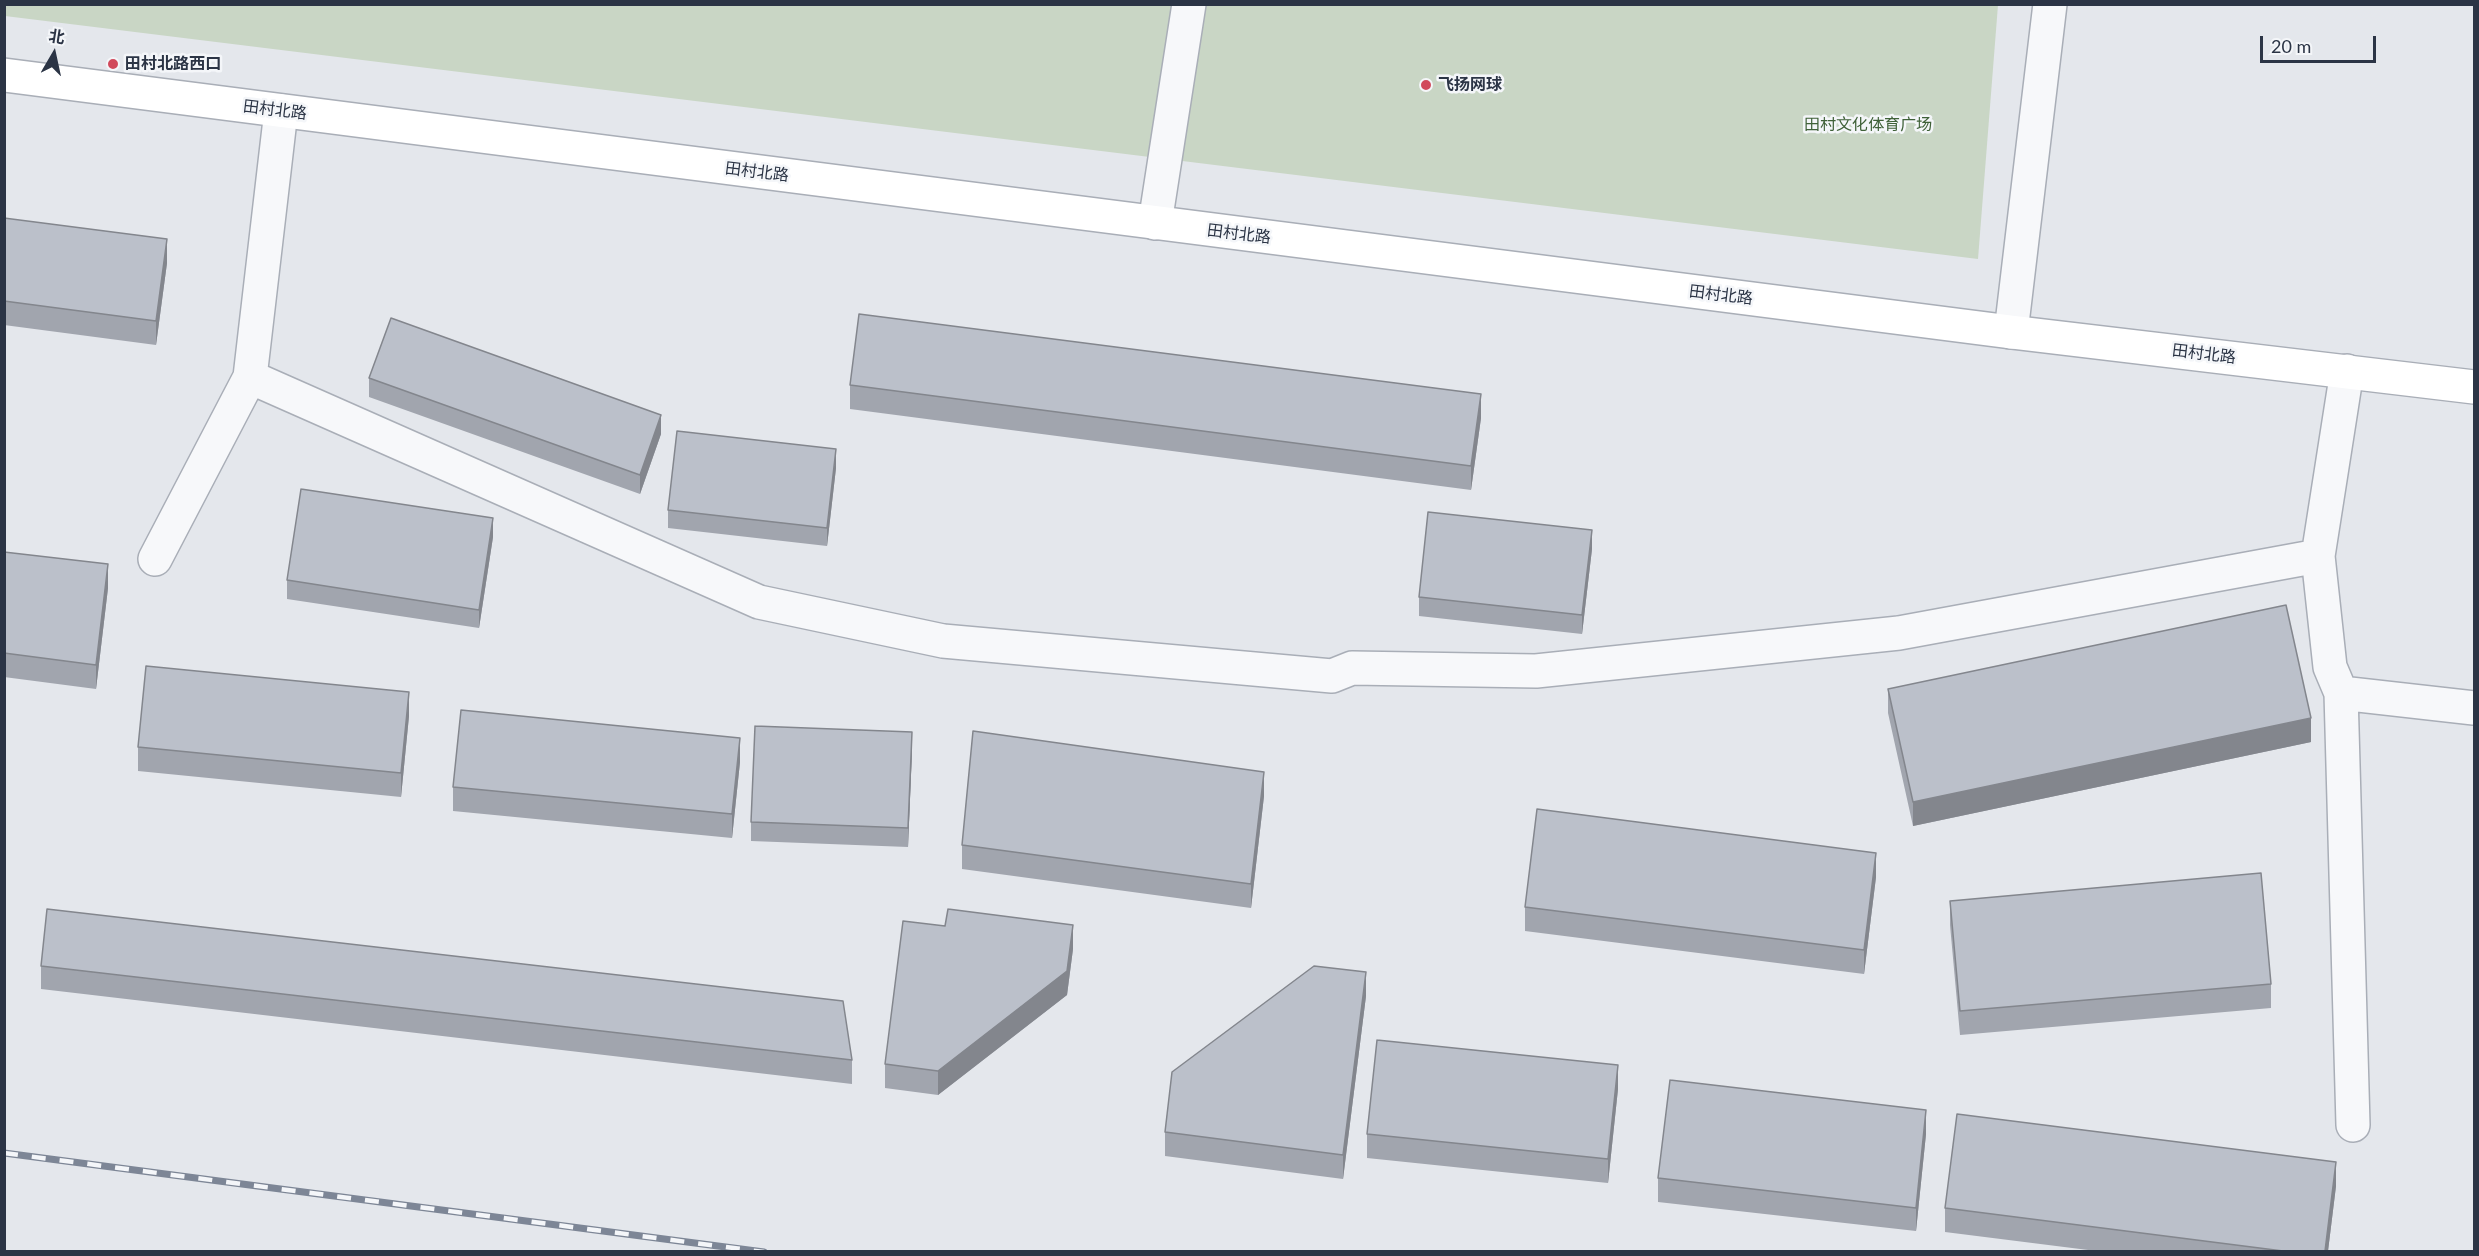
<!DOCTYPE html>
<meta charset="utf-8">
<style>
body{margin:0}
#map{position:relative;width:2479px;height:1256px;overflow:hidden;background:#e4e7ec;font-family:Lato,"Noto Sans SC",sans-serif}
canvas{display:block}
.frame{position:absolute;inset:0;border:6px solid #2b3445;pointer-events:none}
.north{position:absolute;left:24px;top:24px;width:60px;height:60px;-webkit-text-stroke:4px #f4f6f9;paint-order:stroke;rotate:9deg;font-size:16px;font-weight:700;line-height:24px;text-align:center;color:#2b3445}
.north::after{content:'';display:block;margin:auto;width:21px;height:27px;background:#2b3445;clip-path:polygon(50% 0,100% 100%,50% 72%,0 100%)}
.scale{position:absolute;left:2260px;top:36px;width:116px;height:27px;box-sizing:border-box;border:3px solid #2b3445;border-top:0;padding-left:8px;font-size:18px;line-height:21px;white-space:nowrap;color:#2b3445;-webkit-text-stroke:4px #f4f6f9;paint-order:stroke}
</style>
<div id="map">
<canvas width="2479" height="1256"></canvas>
<div class="frame"></div>
<div class="north">北</div>
<div class="scale">20 m</div>
</div>
<script>
const g = document.querySelector('canvas').getContext('2d');
g.lineJoin = 'round';
function paint(path, color) { g.fillStyle = color; g.fill(path, 'evenodd'); }
const poly = rows => new Path2D(rows.map(r => 'M' + r).join(''));
function trace(path, color, width, dash) { g.strokeStyle = color; g.lineWidth = width; g.lineCap = dash ? 'butt' : 'round'; g.setLineDash(dash || []); g.stroke(path); }
function label(font, color, halo, rows, align = 'center') {
  g.font = font + ' Lato,"Noto Sans SC",sans-serif'; g.lineWidth = 5; g.setLineDash([]); g.textBaseline = 'middle'; g.strokeStyle = halo; g.fillStyle = color; for (const [text, x, y, turn = 0] of rows) {
    g.save(); g.translate(x, y); g.rotate((+turn || 0) * Math.PI / 180); g.textAlign = isNaN(turn) ? turn : align; if (halo) g.strokeText(text, 0, 0); g.fillText(text, 0, 0); g.restore();
  }
}
const green = poly([
 [5,4,1998,5,1978,259,5,16]
]);
const street = poly([
 [1155,223,1189,4],
 [2011,332,2050,4],
 [2347,371,2318,556,2330,667,2341,693,2353,1125],
 [250,377,759,602,943,641,1332,676,1352,668,1536,671,1899,633,2318,556],
 [155,559,250,377,281,111],
 [2341,693,2474,708]
]);
const secondary = poly([
 [4,75,2011,332,2474,387]
]);
const rail = poly([
 [4,1153,764,1252]
]);
const wall = poly([
 [4,218,167,263,156,345,4,325],
 [369,378,661,434,640,494,369,397],
 [850,385,1481,418,1471,490,850,409],
 [836,468,827,546,668,528,668,510],
 [493,537,479,628,287,599,287,580],
 [1592,549,1582,634,1419,616,1419,597],
 [4,552,108,588,96,689,4,677],
 [1888,689,2311,742,1913,826,1888,713],
 [409,716,401,797,138,771,138,747],
 [912,751,908,847,751,841,751,822],
 [740,762,732,838,453,811,453,787],
 [1264,796,1251,908,962,869,962,845],
 [1876,877,1864,974,1525,931,1525,907],
 [1950,901,2271,984,2271,1008,1960,1035,1950,925],
 [1073,949,1067,995,938,1095,885,1088,885,1064],
 [41,966,852,1060,852,1084,41,989],
 [1366,996,1343,1179,1165,1156,1165,1132],
 [1618,1089,1608,1183,1367,1158,1367,1134],
 [1926,1134,1916,1231,1658,1202,1658,1178],
 [2336,1186,2328,1251,2096,1251,1945,1232,1945,1208]
]);
const shadedWall = poly([
 [167,239,167,263,156,345,156,321],
 [1481,394,1481,418,1471,490,1471,466],
 [661,415,661,434,640,494,640,475],
 [836,449,836,468,827,546,827,528],
 [493,518,493,537,479,628,479,610],
 [1592,530,1592,549,1582,634,1582,615],
 [108,564,108,588,96,689,96,665],
 [409,692,409,716,401,797,401,773],
 [2311,718,2311,742,1913,826,1913,802],
 [912,732,912,751,908,847,908,828],
 [740,738,740,762,732,838,732,814],
 [1264,772,1264,796,1251,908,1251,884],
 [1876,853,1876,877,1864,974,1864,950],
 [1073,925,1073,949,1067,995,938,1095,938,1071],
 [1366,972,1366,996,1343,1179,1343,1155],
 [1618,1065,1618,1089,1608,1183,1608,1159],
 [1926,1110,1926,1134,1916,1231,1916,1208],
 [2336,1162,2336,1186,2328,1251,2325,1251]
]);
const building = poly([
 [4,218,167,239,156,321,4,301,4,218],
 [859,314,1481,394,1471,466,850,385,859,314],
 [391,318,661,415,640,475,369,378,391,318],
 [677,431,836,449,827,528,668,510,677,431],
 [301,489,493,518,479,610,287,580,301,489],
 [1428,512,1592,530,1582,615,1419,597,1428,512],
 [4,552,108,564,96,665,4,653,4,552],
 [2286,605,2311,718,1913,802,1888,689,2286,605],
 [146,666,409,692,401,773,138,747,146,666],
 [461,710,740,738,732,814,453,787,461,710],
 [755,726,912,732,908,828,751,822,755,726],
 [973,731,1264,772,1251,884,962,845,973,731],
 [1537,809,1876,853,1864,950,1525,907,1537,809],
 [2261,873,2271,984,1960,1011,1950,901,2261,873],
 [47,909,843,1001,852,1060,41,966,47,909],
 [948,909,1073,925,1067,971,938,1071,885,1064,903,921,945,926,948,909],
 [1314,966,1366,972,1343,1155,1165,1132,1172,1072,1314,966],
 [1377,1040,1618,1065,1608,1159,1367,1134,1377,1040],
 [1670,1080,1926,1110,1916,1208,1658,1178,1670,1080],
 [1957,1114,2336,1162,2325,1251,2283,1251,1945,1208,1957,1114]
]);
const markers = [
 [113,64,6,"#d1495b"],
 [1426,85,6,"#d1495b"]
];
const poiNames = [
 ["田村北路西口",125,64],
 ["飞扬网球",1438,85]
];
const streetNames = [
 ["田村北路",275,110,7],
 ["田村北路",757,172,7],
 ["田村北路",1239,234,7],
 ["田村北路",1721,295,7],
 ["田村北路",2204,354,7]
];
const parkNames = [
 ["田村文化体育广场",1868,125]
];
paint(green, '#c9d6c5');
trace(street, '#a9aeb7', 36);
trace(secondary, '#a9aeb7', 36);
trace(street, '#f7f8fa', 33);
trace(secondary, '#fff', 33);
trace(rail, '#7d8696', 7);
trace(rail, '#f4f6f9', 4.5, [14]);
paint(wall, '#a1a5ae');
paint(shadedWall, '#83868d');
paint(building, '#bbc0ca');
trace(building, '#83868d', 1.5);
for (const [x, y, r, color] of markers) { const dot = new Path2D(); dot.arc(x, y, r, 0, 2 * Math.PI); g.fillStyle = color; g.fill(dot); trace(dot, '#f4f6f9', 2); }
label('bold 16px', '#2b3445', '#f4f6f9', poiNames, 'left');
label('16px', '#2b3445', '#f4f6f9', streetNames);
label('16px', '#3f6138', '#f4f6f9', parkNames);
</script>
